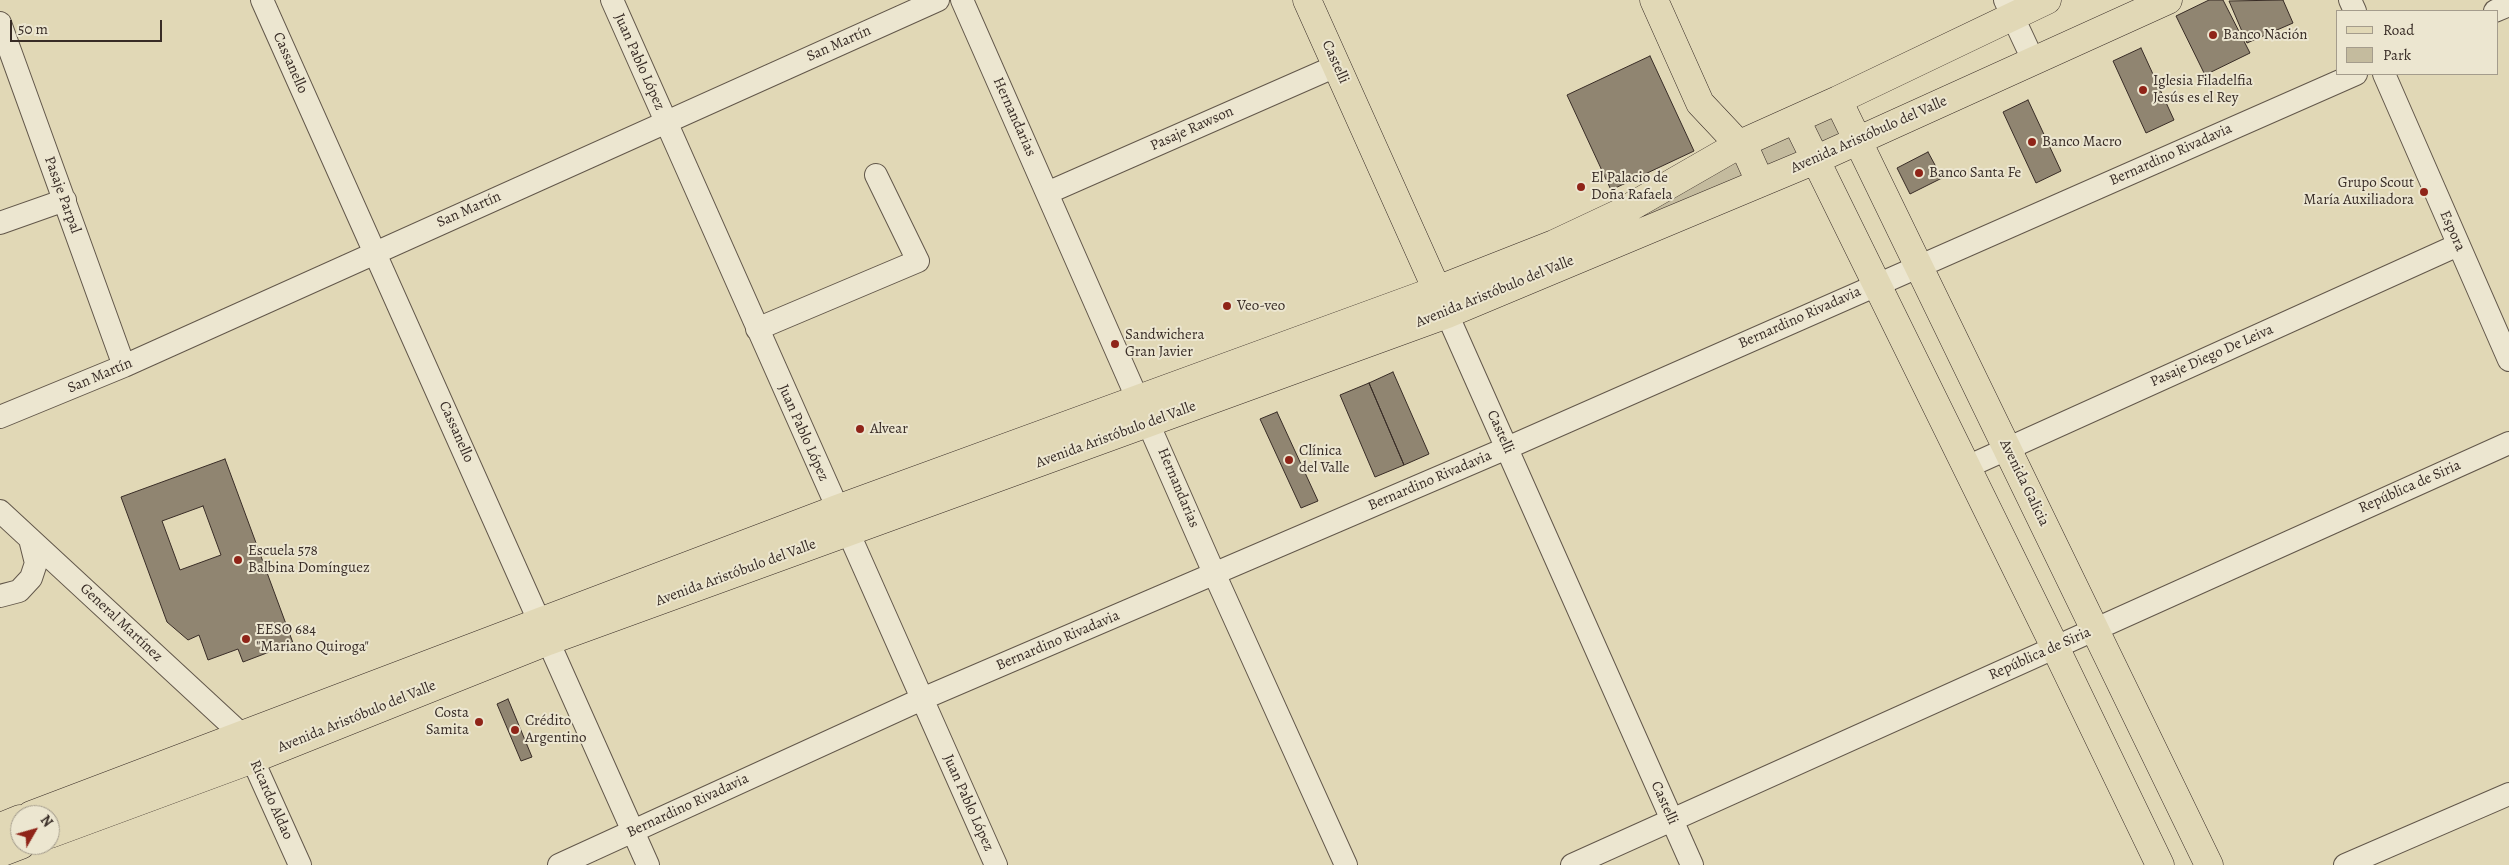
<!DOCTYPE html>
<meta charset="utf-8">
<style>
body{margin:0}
#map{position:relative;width:2509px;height:865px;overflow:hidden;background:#e1d8b6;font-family:Alegreya,serif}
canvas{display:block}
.legend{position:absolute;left:2336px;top:10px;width:162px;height:65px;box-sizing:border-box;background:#ece6d0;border:1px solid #a49c8c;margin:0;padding:6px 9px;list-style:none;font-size:15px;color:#382c26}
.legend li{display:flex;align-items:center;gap:10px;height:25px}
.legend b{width:25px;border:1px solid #a49c8c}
.north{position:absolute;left:10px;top:805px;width:50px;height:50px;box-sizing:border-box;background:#ece6d0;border:1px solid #a49c8c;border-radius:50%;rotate:52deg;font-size:14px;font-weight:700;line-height:20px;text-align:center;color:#382c26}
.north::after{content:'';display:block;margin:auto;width:18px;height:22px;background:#8f2418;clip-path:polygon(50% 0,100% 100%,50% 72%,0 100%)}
.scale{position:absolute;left:10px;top:20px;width:152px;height:22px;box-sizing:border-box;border:2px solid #382c26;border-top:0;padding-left:6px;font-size:15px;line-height:18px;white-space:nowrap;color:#382c26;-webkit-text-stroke:4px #ece6d0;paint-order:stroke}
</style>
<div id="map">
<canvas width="2509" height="865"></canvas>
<ul class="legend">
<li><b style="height:6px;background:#e1d8b6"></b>Road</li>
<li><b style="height:14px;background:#c4bb9e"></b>Park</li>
</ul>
<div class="north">N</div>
<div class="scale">50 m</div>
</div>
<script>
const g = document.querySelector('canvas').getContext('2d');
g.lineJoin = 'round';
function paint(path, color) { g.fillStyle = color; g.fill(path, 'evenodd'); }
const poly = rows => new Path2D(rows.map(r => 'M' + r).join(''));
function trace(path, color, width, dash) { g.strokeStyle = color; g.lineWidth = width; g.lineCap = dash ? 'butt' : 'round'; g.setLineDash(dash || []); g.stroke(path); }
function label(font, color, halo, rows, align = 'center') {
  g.font = font + ' Alegreya,serif'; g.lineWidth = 4; g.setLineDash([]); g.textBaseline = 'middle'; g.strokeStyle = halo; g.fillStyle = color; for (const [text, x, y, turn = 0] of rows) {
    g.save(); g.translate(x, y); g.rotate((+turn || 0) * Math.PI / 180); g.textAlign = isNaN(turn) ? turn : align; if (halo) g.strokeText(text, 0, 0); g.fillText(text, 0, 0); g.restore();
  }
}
const green = poly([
 [1831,114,1842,137,1820,148,1808,125],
 [1790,131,1802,156,1765,172,1754,147],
 [1737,160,1745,175,1615,233,1611,227]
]);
const building = poly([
 [2209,0,2223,0,2250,53,2205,75,2176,16,2209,0],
 [2283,0,2293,23,2247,43,2229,1,2283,0],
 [2141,48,2174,120,2146,133,2113,61,2141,48],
 [1650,56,1694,151,1611,190,1567,95,1650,56],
 [2028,100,2061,171,2036,183,2003,112,2028,100],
 [1928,152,1942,178,1910,194,1897,168,1928,152],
 [1393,372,1429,454,1404,465,1369,383,1393,372],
 [1369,383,1404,465,1375,477,1340,395,1369,383],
 [1277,412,1318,501,1301,508,1260,419,1277,412],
 [225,459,293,643,243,662,238,649,208,660,199,635,188,640,167,622,121,497,225,459],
 [203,506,221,555,180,570,162,521,203,506],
 [508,699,532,757,521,761,497,704,508,699]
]);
const minor = poly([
 [262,0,648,865],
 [612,0,996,865],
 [962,0,1214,573,1346,865],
 [2005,0,2034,62],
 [2350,0,2355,11],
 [2495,11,2509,5],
 [0,23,124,366],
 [2384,74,2509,360],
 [1047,193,1336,66],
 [0,223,65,200],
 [1447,314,1692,865],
 [757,329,918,261,876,175],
 [0,417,124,366,938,0],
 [1967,467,2458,245],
 [0,511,241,734,300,865],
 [0,596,19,591,31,578,36,563,30,539],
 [559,865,922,699,1507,448,2356,74],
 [1572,865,2509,443],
 [2345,865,2509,794]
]);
const major = poly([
 [1307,0,1445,308],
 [1654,0,1700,103,1747,153,1756,173,1756,184],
 [1838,100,2209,865],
 [1796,120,2055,647,2160,865],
 [31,815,837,509,1437,290,1554,244,1620,213,1740,144,1838,100,2047,0],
 [0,827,20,819],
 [50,834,253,759,548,641,1447,314,1815,160,2168,0],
 [0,853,21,845]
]);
const markers = [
 [2213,35,5,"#8f2418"],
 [2143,90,5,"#8f2418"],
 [2032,142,5,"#8f2418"],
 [1919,173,5,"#8f2418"],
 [1581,187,5,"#8f2418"],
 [2424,192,5,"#8f2418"],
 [1227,306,5,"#8f2418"],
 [1115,344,5,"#8f2418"],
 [860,429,5,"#8f2418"],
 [1289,460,5,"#8f2418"],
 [238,560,5,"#8f2418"],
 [246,639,5,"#8f2418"],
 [479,722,5,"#8f2418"],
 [515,730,5,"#8f2418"]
];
const poiNames = [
 ["Banco Nación",2223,35],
 ["Iglesia Filadelfia",2153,81],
 ["Jesús es el Rey",2153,98],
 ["Banco Macro",2042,142],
 ["Banco Santa Fe",1929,173],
 ["El Palacio de",1591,178],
 ["Doña Rafaela",1591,195],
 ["Grupo Scout",2414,183,"right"],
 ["María Auxiliadora",2414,200,"right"],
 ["Veo-veo",1237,306],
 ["Sandwichera",1125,335],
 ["Gran Javier",1125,352],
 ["Alvear",870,429],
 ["Clínica",1299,451],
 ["del Valle",1299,468],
 ["Escuela 578",248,551],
 ["Balbina Domínguez",248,568],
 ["EESO 684",256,630],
 ["\"Mariano Quiroga\"",256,647],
 ["Costa",469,713,"right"],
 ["Samita",469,730,"right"],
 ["Crédito",525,721],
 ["Argentino",525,738]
];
const streetNames = [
 ["San Martín",839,44,-24],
 ["Juan Pablo López",639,62,66],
 ["Castelli",1335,62,66],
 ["Cassanello",290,63,66],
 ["Hernandarias",1014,117,66],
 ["Pasaje Rawson",1192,129,-24],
 ["Avenida Aristóbulo del Valle",1869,135,-24],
 ["Bernardino Rivadavia",2171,155,-24],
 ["Pasaje Parpal",62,195,70],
 ["San Martín",469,210,-24],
 ["Espora",2452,231,66],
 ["Avenida Aristóbulo del Valle",1495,292,-22],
 ["Bernardino Rivadavia",1800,318,-24],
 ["Pasaje Diego De Leiva",2212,356,-24],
 ["San Martín",100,376,-23],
 ["Cassanello",456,432,66],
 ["Castelli",1500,432,66],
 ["Juan Pablo López",803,433,66],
 ["Avenida Aristóbulo del Valle",1116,435,-20],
 ["Bernardino Rivadavia",1430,481,-23],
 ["Avenida Galicia",2024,483,64],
 ["República de Siria",2410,487,-24],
 ["Hernandarias",1178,488,67],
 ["Avenida Aristóbulo del Valle",736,573,-20],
 ["General Martínez",121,623,43],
 ["Bernardino Rivadavia",1058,641,-23],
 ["República de Siria",2040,654,-24],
 ["Avenida Aristóbulo del Valle",357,717,-22],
 ["Ricardo Aldao",271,800,66],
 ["Juan Pablo López",968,803,66],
 ["Castelli",1664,803,66],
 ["Bernardino Rivadavia",688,806,-25]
];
paint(green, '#c4bb9e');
paint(building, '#908571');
trace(building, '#382c26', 1);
trace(minor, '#62574a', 24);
trace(major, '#382c26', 29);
trace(minor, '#ece6d0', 22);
trace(major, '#e1d8b6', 28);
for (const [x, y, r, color] of markers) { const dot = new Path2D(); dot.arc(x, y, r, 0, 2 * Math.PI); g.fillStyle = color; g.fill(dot); trace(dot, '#ece6d0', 2); }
label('15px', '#382c26', '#ece6d0', poiNames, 'left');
label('15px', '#382c26', '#ece6d0', streetNames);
</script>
